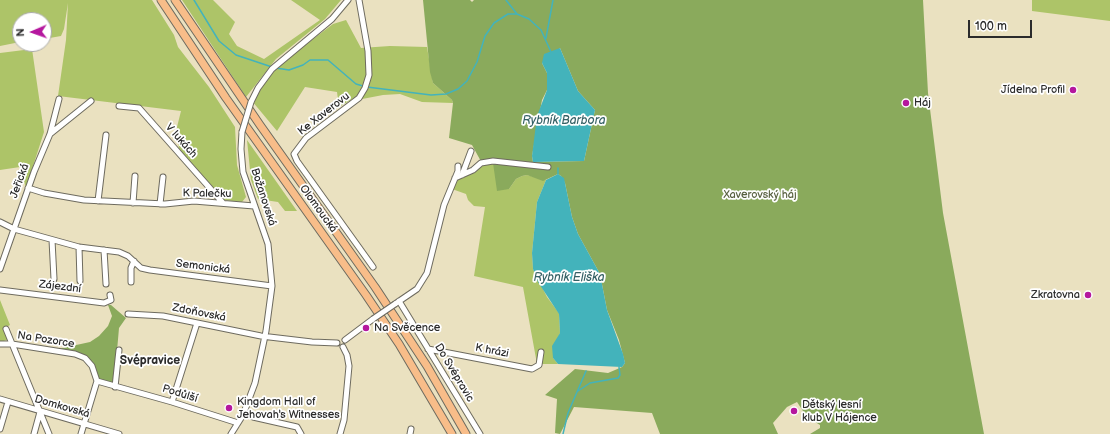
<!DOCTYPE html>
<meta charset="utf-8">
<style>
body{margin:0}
#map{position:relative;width:1110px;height:434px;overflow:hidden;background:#eae1c0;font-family:"Balsamiq Sans",sans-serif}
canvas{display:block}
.north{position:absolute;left:12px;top:12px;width:40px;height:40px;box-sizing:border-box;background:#fff;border:1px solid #aaa;border-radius:50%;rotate:268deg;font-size:11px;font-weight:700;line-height:16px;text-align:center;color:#2b2b2b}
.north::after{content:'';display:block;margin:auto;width:14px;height:18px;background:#b5179e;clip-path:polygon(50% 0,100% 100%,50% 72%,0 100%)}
.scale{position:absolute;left:968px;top:20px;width:64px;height:18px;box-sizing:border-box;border:2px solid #2b2b2b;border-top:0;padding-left:5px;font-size:12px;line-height:14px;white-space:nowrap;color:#2b2b2b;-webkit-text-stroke:3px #fff;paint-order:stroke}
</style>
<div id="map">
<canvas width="1110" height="434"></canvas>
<div class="north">N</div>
<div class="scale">100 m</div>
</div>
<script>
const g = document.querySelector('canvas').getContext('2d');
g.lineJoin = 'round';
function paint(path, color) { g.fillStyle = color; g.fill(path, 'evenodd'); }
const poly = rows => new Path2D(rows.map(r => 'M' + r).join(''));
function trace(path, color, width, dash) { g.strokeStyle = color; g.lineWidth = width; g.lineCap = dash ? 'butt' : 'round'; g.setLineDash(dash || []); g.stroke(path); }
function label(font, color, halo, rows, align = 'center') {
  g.font = font + ' "Balsamiq Sans",sans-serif'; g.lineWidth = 3.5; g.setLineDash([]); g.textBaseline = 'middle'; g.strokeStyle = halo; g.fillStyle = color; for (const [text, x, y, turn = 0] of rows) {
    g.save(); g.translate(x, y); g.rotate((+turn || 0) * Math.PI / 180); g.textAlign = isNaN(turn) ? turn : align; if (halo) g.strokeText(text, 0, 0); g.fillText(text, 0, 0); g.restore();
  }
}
const green = poly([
 [0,0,152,0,174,35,178,47,209,87,235,127,237,165,246,197,242,202,223,200,179,150,177,127,181,111,58,96,66,40,68,3,64,29,61,36,44,39,44,20,20,20,20,42,0,46],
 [182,0,213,0,235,22,229,34,237,46,264,59,320,20,291,0,341,0,325,19,276,59,246,97],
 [1032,0,1110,0,1110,21,1032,11],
 [346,20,361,48,390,46,427,47,433,83,452,100,453,103,422,102,400,94,383,95,357,100,354,98,339,107,337,92,305,87,277,131,252,101,268,77,288,58,333,24],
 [32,49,44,132,26,188,20,167,0,170,0,53],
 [247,140,297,211,285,211,278,202,258,199,251,180],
 [493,163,509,189,516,179,522,176,527,175,546,180,537,202,532,253,533,269,547,297,559,313,560,333,553,358,558,364,537,364,523,287,474,276,485,207,474,206,468,200,466,194,452,189,457,180,483,165],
 [0,300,10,325,5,328,7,340,0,342]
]);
const forest = poly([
 [423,0,470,0,472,2,474,0,923,0,928,93,943,213,984,434,810,434,820,428,820,425,807,417,797,402,787,407,773,423,778,434,660,434,652,413,574,407,560,434,555,433,557,399,545,395,575,369,608,373,622,367,625,363,619,340,607,310,600,274,578,234,572,217,565,183,561,176,558,174,543,181,527,175,522,176,516,179,509,189,497,191,493,163,483,165,472,145,449,138,453,103,452,100,433,83,430,72],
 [560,48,578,91,595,110,584,161,533,162,532,156,542,100,547,90,547,73,542,63],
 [108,305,111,305,126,318,119,328,114,385,97,379,93,366,87,357,79,353,58,349,90,342,99,336,108,326,112,316]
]);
const water = poly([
 [560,48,578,91,595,110,584,161,533,162,532,156,537,116,547,90,547,73,542,63,544,54],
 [558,174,564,178,565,183,572,217,578,234,600,274,607,310,623,354,625,363,622,367,558,364,553,358,552,346,560,333,559,314,538,282,533,269,532,253,537,202,546,180]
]);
const stream = poly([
 [194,0,219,41,236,55,272,67],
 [506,0,517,14],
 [546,38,553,0],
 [276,68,289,70,303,65,310,60,328,60,356,84,363,86],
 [367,87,431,95,446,94,458,89,467,81,477,62,485,36,494,23,508,14,517,14,529,19,541,30,551,52],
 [558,174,558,168],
 [578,391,590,383,618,378,620,375,619,367],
 [563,434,568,413,586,371]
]);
const minor = poly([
 [359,0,368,51,369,75,365,88,359,98,306,138,294,154,297,161,373,267],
 [251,102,258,88,272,69,332,19,348,0],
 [119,106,139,108,223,203],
 [50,134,91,101],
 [462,175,471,151],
 [455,178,473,170,481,163,493,161,548,167],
 [28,188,44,193,84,200,165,204,194,201,254,206],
 [98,201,106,135],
 [133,203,135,176],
 [160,204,163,177],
 [0,222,14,229,79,247,119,252,128,256,141,268,150,270,272,286],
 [52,240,54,279],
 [79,247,80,281],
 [104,250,106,284],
 [0,269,34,172,50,134,59,99],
 [131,282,131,268,134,261],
 [0,290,104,303,111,300,110,295],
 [399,301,480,434],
 [395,304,417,289,427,273,444,205,458,171,458,166],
 [128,314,163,316,261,336,312,342,337,343],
 [6,329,49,434],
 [345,340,373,319],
 [0,344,12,344,75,354,85,358,92,366,97,381],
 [428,349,532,369,539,365,541,352],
 [97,381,172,402,238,423],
 [115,387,119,350],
 [0,399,119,434],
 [172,402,197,323],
 [253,417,297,427,301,434],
 [0,429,8,402],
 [34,434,40,412],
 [81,434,97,381],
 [231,434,243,415,255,383,266,331,272,286,268,244,243,172,241,149,242,132],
 [340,434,344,420,349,366,347,355,343,347],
 [410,434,411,429]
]);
const highway = poly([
 [161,0,226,98,366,295,399,344,452,434],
 [175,0,260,125,375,287,427,366,466,434]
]);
const minorBridge = poly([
 [242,132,251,102],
 [373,319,395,304]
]);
const markers = [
 [1073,90,4,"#b5179e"],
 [906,103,4,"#b5179e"],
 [1088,295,4,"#b5179e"],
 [366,328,4,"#b5179e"],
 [229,408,4,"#b5179e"],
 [794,411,4,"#b5179e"]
];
const poiNames = [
 ["Jídelna Profil",1065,90,"right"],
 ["Háj",914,103],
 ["Zkratovna",1080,295,"right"],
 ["Na Svěcence",374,328],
 ["Kingdom Hall of",237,402],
 ["Jehovah's Witnesses",237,415],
 ["Dětský lesní",802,405],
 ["klub V Hájence",802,418]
];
const streetNames = [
 ["Ke Xaverovu",324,114,-38],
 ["V lukách",181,141,48],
 ["Jeřická",20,181,-70],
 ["K Palečku",207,194,1],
 ["Božanovská",263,197,72],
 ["Olomoucká",318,209,54],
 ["Semonická",203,267,7],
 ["Zájezdní",60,287,7],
 ["Zdoňovská",199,313,11],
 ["Na Pozorce",46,340,9],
 ["K hrázi",492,351,11],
 ["Do Svépravic",454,373,59],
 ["Podůlší",180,394,17],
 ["Domkovská",62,407,16]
];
const parkNames = [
 ["Xaverovský háj",760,195]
];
const waterNames = [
 ["Rybník Barbora",564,121],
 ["Rybník Eliška",569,278]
];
const neighbourhoodNames = [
 ["Svépravice",150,361]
];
paint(green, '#adc468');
paint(forest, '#8aaa5c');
paint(water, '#43b3bb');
trace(stream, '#43b3bb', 1.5);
trace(minor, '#6e6b5f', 7);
trace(highway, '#6e6b5f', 9);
trace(minor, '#fff', 5);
trace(highway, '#f8bd89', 7);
trace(minorBridge, '#6e6b5f', 7, []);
trace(minorBridge, '#fff', 5);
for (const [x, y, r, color] of markers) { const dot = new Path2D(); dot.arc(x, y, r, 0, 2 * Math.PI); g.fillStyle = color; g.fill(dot); trace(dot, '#fff', 1.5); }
label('11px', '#2b2b2b', '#fff', poiNames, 'left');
label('11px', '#2b2b2b', '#fff', streetNames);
label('11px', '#586140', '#fff', parkNames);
label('italic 12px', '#356165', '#fff', waterNames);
label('bold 12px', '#2b2b2b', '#fff', neighbourhoodNames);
</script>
